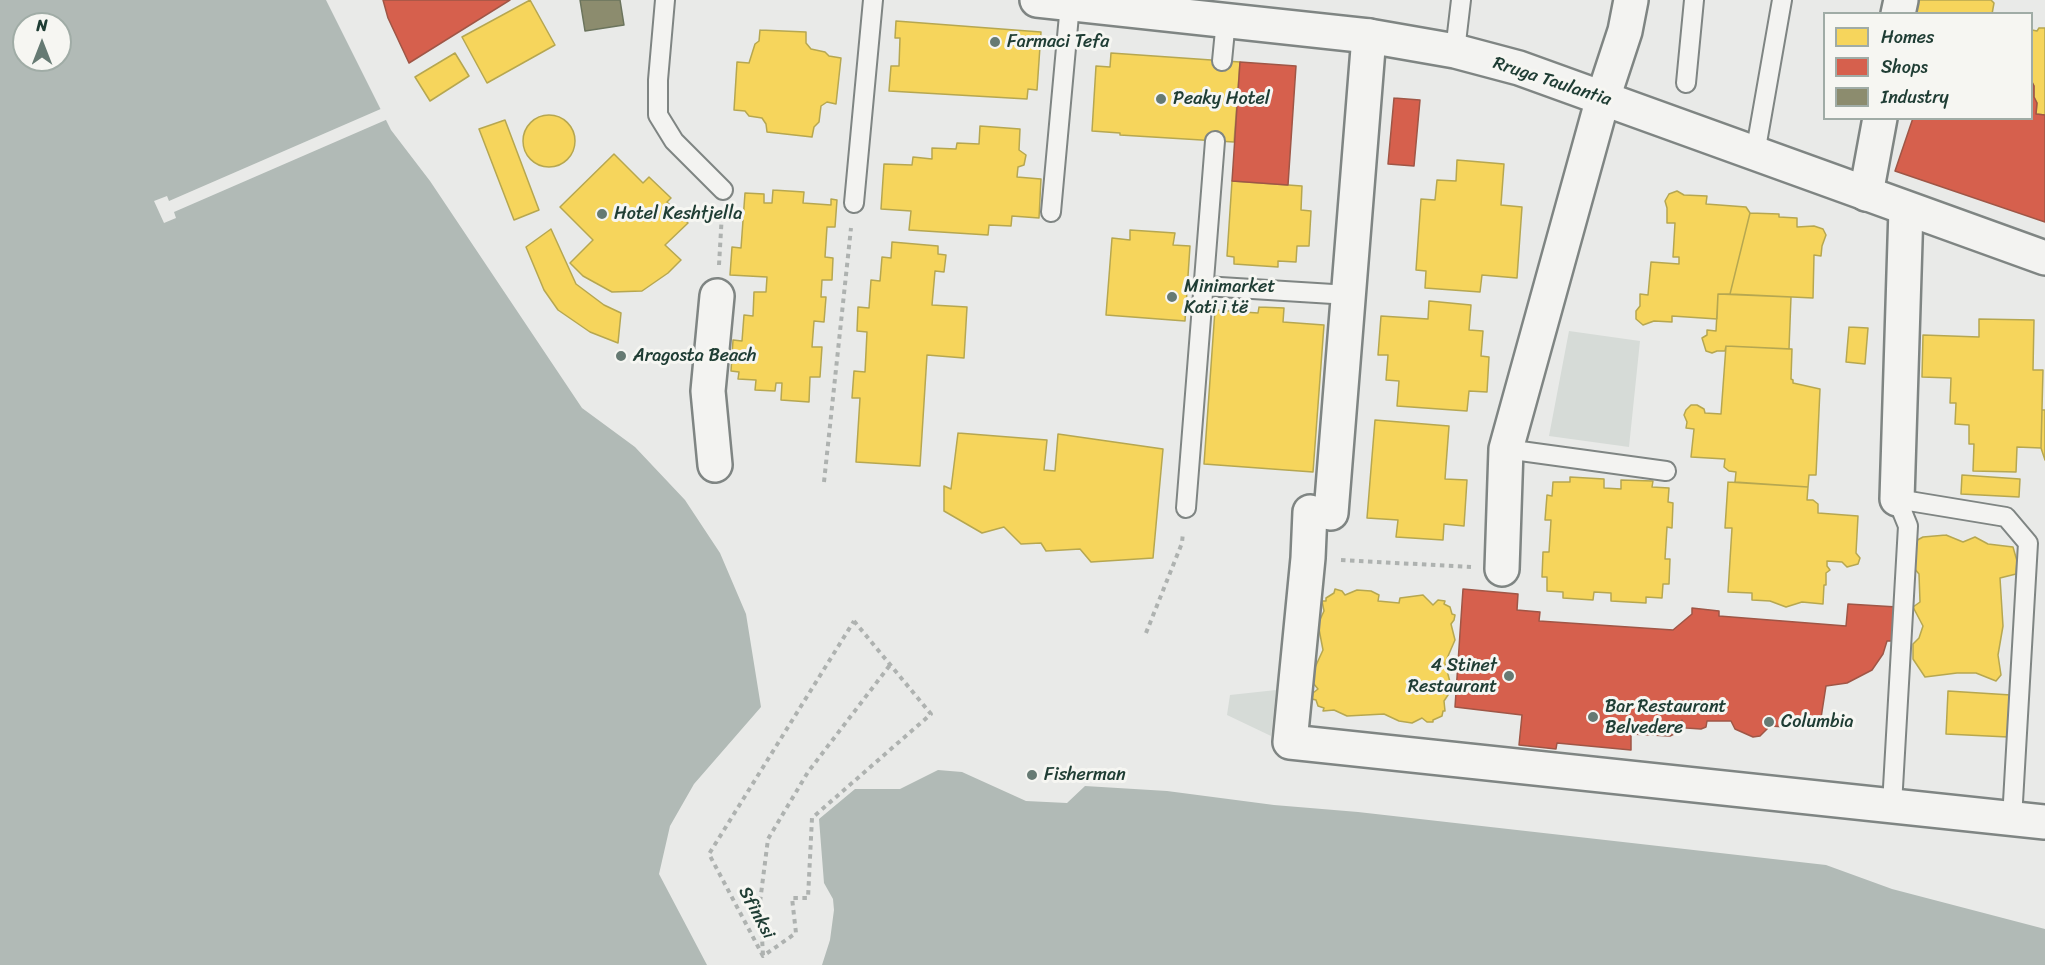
<!DOCTYPE html>
<meta charset="utf-8">
<style>
body{margin:0}
#map{position:relative;width:2045px;height:965px;overflow:hidden;background:#e9eae8;font-family:Sriracha,sans-serif}
canvas{display:block}
.legend{position:absolute;left:1823px;top:12px;width:210px;height:108px;box-sizing:border-box;background:#f6f6f2;border:2px solid #a0aca6;margin:0;padding:8px 10px;list-style:none;font-size:18px;color:#1f3d34}
.legend li{display:flex;align-items:center;gap:12px;height:30px}
.legend b{width:30px;border:2px solid #a0aca6}
.north{position:absolute;left:12px;top:12px;width:60px;height:60px;box-sizing:border-box;background:#f6f6f2;border:2px solid #a0aca6;border-radius:50%;rotate:0deg;font-size:16px;font-weight:700;line-height:24px;text-align:center;color:#1f3d34}
.north::after{content:'';display:block;margin:auto;width:21px;height:27px;background:#667a73;clip-path:polygon(50% 0,100% 100%,50% 72%,0 100%)}
</style>
<div id="map">
<canvas width="2045" height="965"></canvas>
<ul class="legend">
<li><b style="height:16px;background:#f6d55c"></b>Homes</li>
<li><b style="height:16px;background:#d6604d"></b>Shops</li>
<li><b style="height:16px;background:#8c8c6e"></b>Industry</li>
</ul>
<div class="north">N</div>
</div>
<script>
const g = document.querySelector('canvas').getContext('2d');
g.lineJoin = 'round';
function paint(path, color) { g.fillStyle = color; g.fill(path, 'evenodd'); }
const poly = rows => new Path2D(rows.map(r => 'M' + r).join(''));
function trace(path, color, width, dash) { g.strokeStyle = color; g.lineWidth = width; g.lineCap = dash ? 'butt' : 'round'; g.setLineDash(dash || []); g.stroke(path); }
function label(font, color, halo, rows, align = 'center') {
  g.font = font + ' Sriracha,sans-serif'; g.lineWidth = 6; g.setLineDash([]); g.textBaseline = 'middle'; g.strokeStyle = halo; g.fillStyle = color; for (const [text, x, y, turn = 0] of rows) {
    g.save(); g.translate(x, y); g.rotate((+turn || 0) * Math.PI / 180); g.textAlign = isNaN(turn) ? turn : align; if (halo) g.strokeText(text, 0, 0); g.fillText(text, 0, 0); g.restore();
  }
}
const green = poly([
 [1569,331,1640,341,1629,447,1549,436],
 [1276,690,1271,736,1227,715,1230,695]
]);
const water = poly([
 [0,0,326,0,391,130,430,181,582,408,635,447,685,500,720,553,746,614,761,707,694,784,670,826,659,874,707,965,0,965],
 [24,24,60,24,60,60,24,60],
 [938,770,962,772,1026,801,1067,803,1085,786,1167,791,1274,805,1358,812,1826,865,1892,889,2045,929,2045,965,822,965,830,940,834,910,833,899,824,883,819,819,855,789,900,789]
]);
const pier = poly([
 [383,108,388,119,174,212,176,218,164,223,154,201,167,196,169,201]
]);
const homes = poly([
 [530,0,555,45,487,83,462,37,530,0],
 [1908,0,1991,0,1994,3,1992,14,1906,14,1908,0],
 [896,21,1041,32,1037,90,1028,89,1027,99,889,91,891,66,899,66,900,38,895,38,896,21],
 [2039,28,2045,28,2045,115,2036,114,2037,103,2034,97,2034,86,2032,82,2032,30,2037,31,2039,28],
 [760,30,806,32,806,43,811,49,825,52,829,56,841,58,836,104,827,102,821,106,819,122,814,127,812,137,767,132,766,124,762,118,749,116,745,111,734,110,737,62,749,63,755,44,759,41,760,30],
 [455,53,469,76,430,101,415,77,455,53],
 [1111,53,1240,62,1234,142,1120,135,1120,133,1092,131,1096,66,1110,67,1111,53],
 '523 141a26 26 0 1 1 52 0a26 26 0 1 1-52 0Z',
 [505,120,539,210,514,220,479,129,505,120],
 [980,126,1020,129,1019,150,1026,155,1024,165,1018,167,1017,177,1041,179,1039,218,1012,216,1011,226,989,225,988,235,909,230,911,211,881,209,884,164,912,165,913,157,932,159,932,148,956,149,957,143,979,144,980,126],
 [614,154,643,183,649,177,671,198,667,202,688,223,665,245,681,260,668,273,642,291,612,292,583,276,570,263,593,240,560,207,614,154],
 [1457,160,1504,164,1501,205,1522,207,1517,278,1482,275,1480,292,1425,288,1426,271,1416,270,1421,199,1435,200,1437,180,1456,181,1457,160],
 [1232,181,1302,186,1301,210,1311,211,1309,246,1297,246,1296,262,1278,261,1278,267,1234,264,1234,257,1227,256,1232,181],
 [773,190,804,192,803,203,831,205,831,199,837,200,835,227,827,227,825,257,833,258,832,280,822,280,821,297,826,297,824,322,814,321,812,347,822,347,820,377,810,377,809,402,781,400,782,383,776,383,775,391,755,390,756,380,738,379,739,372,731,371,733,340,742,341,744,315,753,316,754,292,766,292,767,277,730,275,732,247,741,248,745,193,764,194,764,203,772,203,773,190],
 [1677,191,1684,195,1707,196,1706,204,1746,207,1750,213,1730,294,1718,294,1717,319,1672,316,1672,322,1654,321,1643,325,1636,319,1636,311,1640,306,1640,294,1648,295,1651,262,1679,264,1679,257,1673,257,1675,223,1667,223,1667,208,1665,201,1669,194,1677,191],
 [1750,213,1779,214,1779,217,1797,218,1797,227,1814,226,1823,229,1826,235,1822,246,1821,256,1814,255,1813,298,1730,294,1750,213],
 [551,229,576,284,604,305,621,313,618,343,590,332,558,310,544,290,526,247,551,229],
 [1130,230,1175,233,1173,245,1190,246,1185,321,1106,315,1112,238,1130,240,1130,230],
 [892,242,938,246,938,254,946,255,944,272,935,271,932,305,967,307,964,358,927,355,920,466,856,462,860,398,852,398,854,371,865,372,867,332,857,331,858,307,869,308,871,280,880,281,882,257,891,258,892,242],
 [1718,294,1791,297,1789,349,1726,346,1725,351,1717,351,1712,353,1706,351,1702,338,1707,335,1707,330,1716,331,1718,294],
 [1429,301,1471,305,1469,330,1483,331,1481,356,1489,357,1487,392,1469,391,1467,411,1397,406,1399,381,1386,380,1388,355,1378,355,1381,316,1428,319,1429,301],
 [1259,307,1284,308,1283,322,1324,325,1313,472,1204,464,1215,310,1258,313,1259,307],
 [1979,319,2034,320,2033,370,2043,370,2041,448,2017,447,2016,472,1973,471,1974,444,1969,444,1969,425,1955,424,1956,403,1950,403,1951,378,1922,377,1923,335,1979,337,1979,319],
 [1849,327,1868,328,1865,364,1846,362,1849,327],
 [1726,346,1792,349,1791,379,1793,380,1793,383,1820,389,1816,475,1809,475,1808,487,1735,482,1736,472,1729,471,1724,467,1725,459,1691,457,1694,429,1686,428,1687,422,1684,415,1686,410,1691,405,1697,405,1704,409,1705,413,1721,414,1726,346],
 [2042,410,2045,410,2045,460,2041,448,2042,410],
 [1375,420,1449,426,1445,479,1467,480,1464,526,1444,524,1443,540,1396,537,1398,520,1367,518,1375,420],
 [958,433,1047,440,1044,470,1055,471,1058,434,1163,449,1153,558,1091,562,1080,549,1046,551,1041,543,1021,544,1004,527,982,533,944,511,944,486,951,489,958,433],
 [1962,475,2020,479,2019,497,1961,494,1962,475],
 [1570,477,1604,479,1604,488,1621,489,1621,480,1653,481,1652,487,1669,488,1668,502,1673,503,1672,528,1667,527,1665,559,1670,559,1669,584,1663,584,1662,598,1646,597,1646,603,1611,601,1611,593,1594,592,1593,600,1563,598,1563,592,1547,591,1547,577,1542,577,1543,552,1549,552,1551,520,1545,520,1547,495,1552,496,1553,482,1570,482,1570,477],
 [1728,482,1808,487,1807,500,1813,500,1818,504,1818,513,1858,516,1856,553,1860,558,1858,564,1847,567,1842,562,1827,561,1827,566,1830,570,1826,573,1826,585,1824,585,1823,604,1802,602,1786,607,1770,601,1752,600,1752,593,1728,592,1732,528,1725,528,1728,482],
 [1946,535,1963,542,1975,537,1988,544,2013,547,2017,561,2016,574,2000,578,2003,626,1998,655,2001,675,1996,681,1976,673,1957,673,1925,677,1913,659,1913,644,1919,638,1923,626,1913,607,1920,602,1919,574,1908,561,1910,544,1923,537,1946,535],
 [1335,589,1342,591,1345,595,1357,590,1371,591,1379,595,1378,601,1399,603,1400,598,1423,595,1433,605,1438,600,1445,601,1444,604,1450,607,1452,614,1455,615,1454,620,1451,624,1455,640,1445,663,1450,682,1450,692,1444,701,1445,711,1443,711,1442,716,1433,720,1433,722,1427,722,1422,718,1412,723,1399,721,1384,714,1347,716,1334,710,1323,711,1324,708,1318,706,1316,700,1312,699,1313,693,1318,689,1313,683,1312,674,1323,650,1318,624,1324,611,1322,601,1326,601,1326,598,1334,593,1335,589],
 [1948,691,2011,695,2008,737,1946,734,1948,691]
]);
const shops = poly([
 [383,0,510,0,409,63,388,18,383,0],
 [1240,62,1296,66,1288,185,1232,181,1240,62],
 [2032,82,2034,86,2034,97,2037,103,2036,114,2045,115,2045,222,1895,171,1913,118,2032,118,2032,82],
 [1394,98,1420,100,1414,166,1388,164,1394,98],
 [1463,589,1518,594,1517,610,1540,612,1539,621,1673,630,1692,614,1692,608,1719,611,1719,616,1846,626,1848,604,1897,607,1897,641,1887,641,1883,654,1872,670,1847,683,1826,686,1821,718,1826,725,1819,729,1770,726,1760,736,1753,737,1735,729,1731,721,1707,721,1706,727,1701,729,1686,728,1682,720,1682,733,1676,733,1670,736,1631,734,1631,750,1557,743,1556,749,1519,745,1522,715,1455,707,1463,589]
]);
const industry = poly([
 [580,0,620,0,624,25,585,31,580,0]
]);
const path = poly([
 [719,265,722,213],
 [824,482,851,228],
 [1341,560,1471,567],
 [854,621,931,714,812,818,808,898,792,898,796,933,763,956,709,854,854,621],
 [1146,633,1182,543,1183,532],
 [763,955,760,902,768,839,808,772,890,665]
]);
const lane = poly([
 [665,0,658,80,658,115,674,141,723,190],
 [1455,51,1461,0],
 [1222,61,1226,20],
 [1686,83,1694,0],
 [1755,154,1782,0],
 [854,203,873,0],
 [1051,212,1070,4],
 [1204,286,1349,295],
 [1506,449,1666,471],
 [1897,499,2006,517,2028,543,2012,819],
 [1186,508,1215,141],
 [1892,805,1908,526,1897,499]
]);
const street = poly([
 [1898,14,1901,0],
 [1866,194,1880,118],
 [715,465,708,391,717,296],
 [1897,499,1906,209],
 [1310,512,1308,558,1290,742,2045,822],
 [1331,513,1369,36],
 [1502,569,1506,449,1603,98,1625,31,1631,0]
]);
const secondary = poly([
 [1037,0,1369,36,1455,51,1519,68,2045,258]
]);
const markers = [
 [995,42,6,"#667a73"],
 [1161,99,6,"#667a73"],
 [602,214,6,"#667a73"],
 [1172,297,6,"#667a73"],
 [621,356,6,"#667a73"],
 [1509,676,6,"#667a73"],
 [1593,717,6,"#667a73"],
 [1769,722,6,"#667a73"],
 [1032,775,6,"#667a73"]
];
const poiNames = [
 ["Farmaci Tefa",1007,42],
 ["Peaky Hotel",1173,99],
 ["Hotel Keshtjella",614,214],
 ["Minimarket",1184,287],
 ["Kati i të",1184,308],
 ["Aragosta Beach",633,356],
 ["4 Stinet",1497,666,"right"],
 ["Restaurant",1497,687,"right"],
 ["Bar Restaurant",1605,707],
 ["Belvedere",1605,728],
 ["Columbia",1781,722],
 ["Fisherman",1044,775]
];
const streetNames = [
 ["Rruga Taulantia",1552,82,18],
 ["Sfinksi",756,913,62]
];
paint(green, '#d6dbd7');
paint(water, '#b1bab6');
paint(pier, '#e9eae8');
paint(homes, '#f6d55c');
trace(homes, '#b6a750', 1.5);
paint(shops, '#d6604d');
trace(shops, '#9f5646', 1.5);
paint(industry, '#8c8c6e');
trace(industry, '#6b745d', 1.5);
trace(lane, '#7f8583', 22);
trace(street, '#7f8583', 38);
trace(secondary, '#7f8583', 38);
trace(path, '#aeb2b0', 4, [4.5, 4.5]);
trace(lane, '#f3f3f1', 18);
trace(street, '#f3f3f1', 33);
trace(secondary, '#f3f3f1', 33);
for (const [x, y, r, color] of markers) { const dot = new Path2D(); dot.arc(x, y, r, 0, 2 * Math.PI); g.fillStyle = color; g.fill(dot); trace(dot, '#f6f6f2', 2); }
label('18px', '#1f3d34', '#f6f6f2', poiNames, 'left');
label('18px', '#1f3d34', '#f6f6f2', streetNames);
</script>
